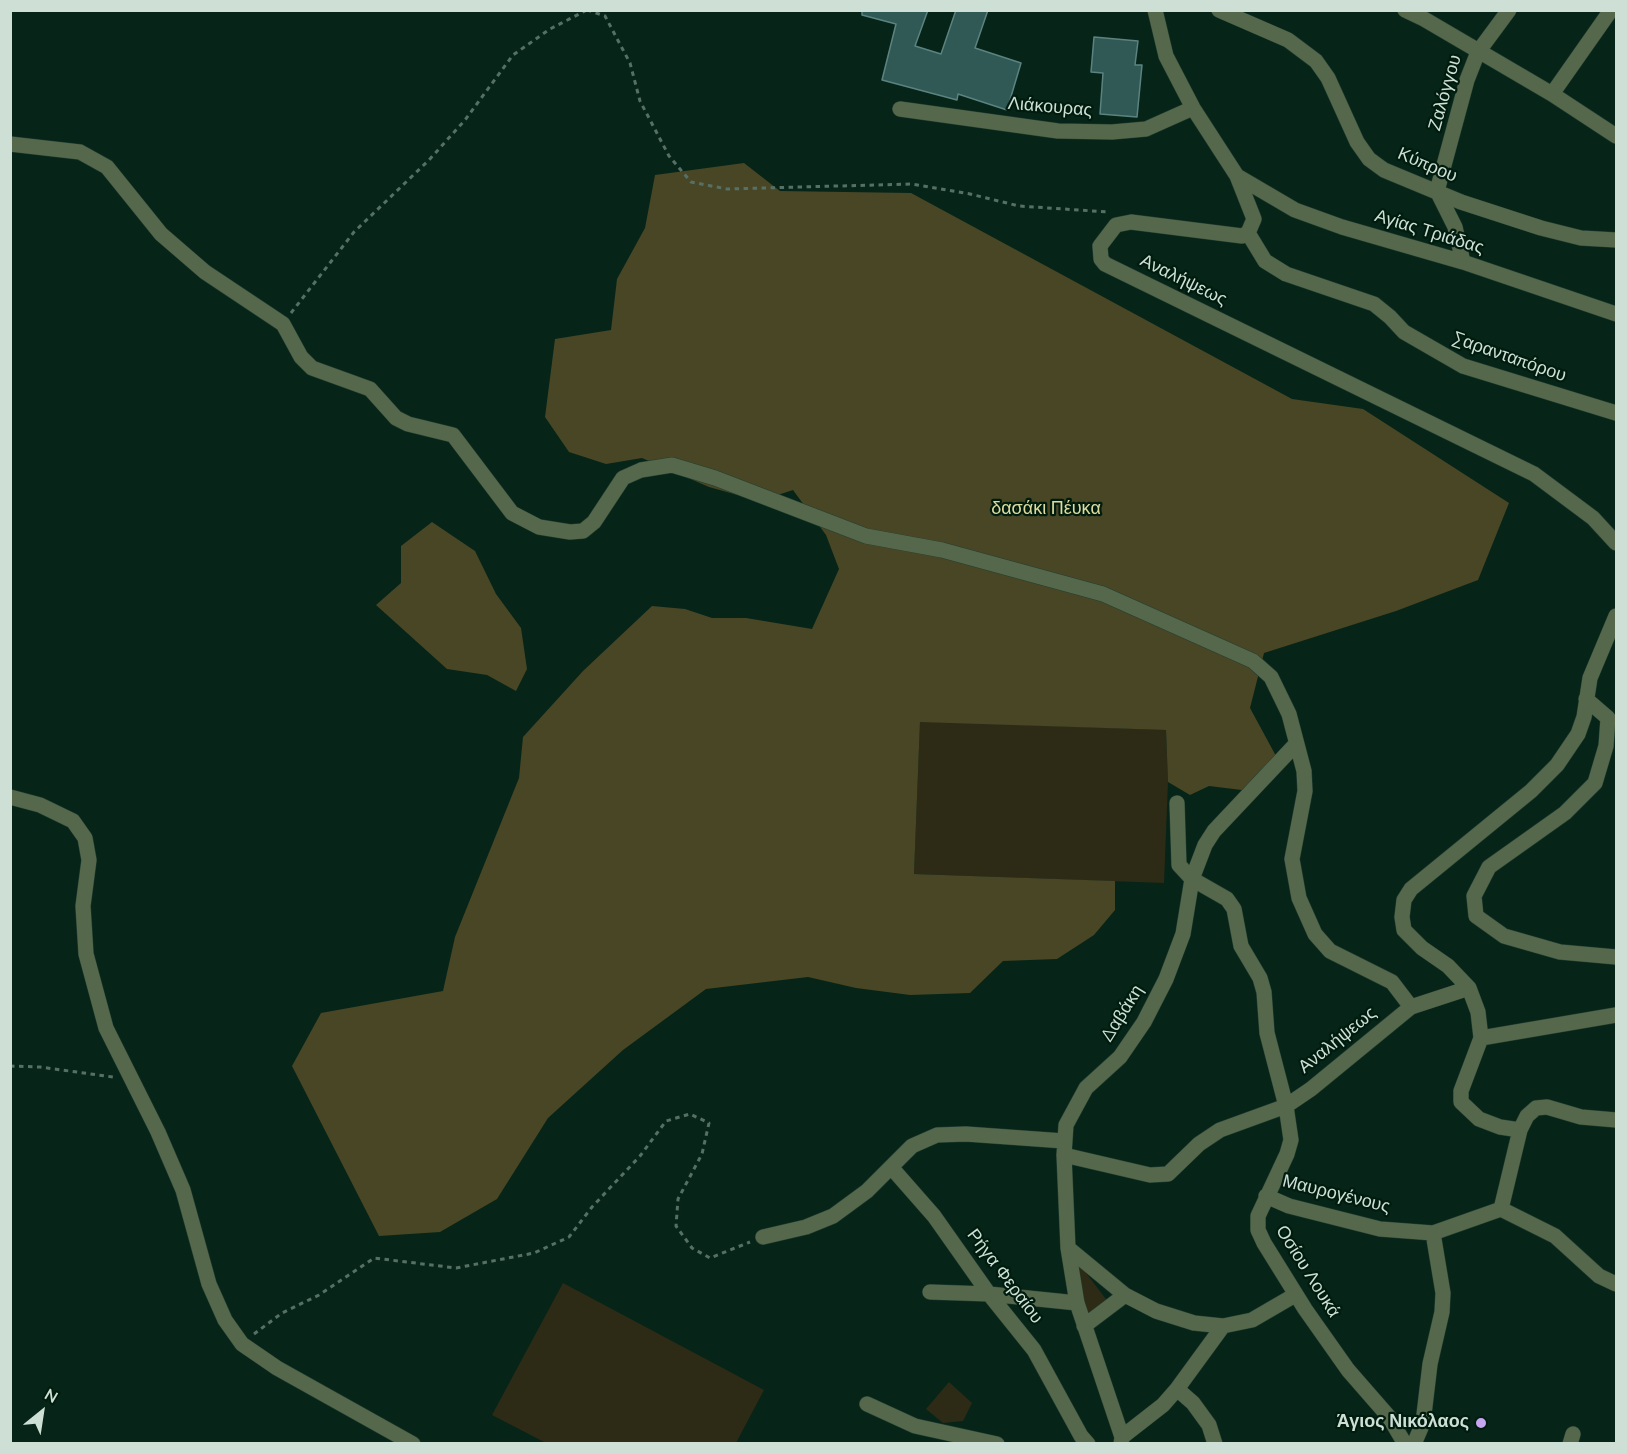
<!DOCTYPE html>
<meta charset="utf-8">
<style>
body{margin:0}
#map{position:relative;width:1627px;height:1454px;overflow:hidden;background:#062518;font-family:"Nunito Sans",sans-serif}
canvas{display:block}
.frame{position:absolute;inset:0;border:12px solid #cedfd6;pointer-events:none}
.north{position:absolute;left:12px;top:1382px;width:60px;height:60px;-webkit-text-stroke:4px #001c0f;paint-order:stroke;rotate:30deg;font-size:16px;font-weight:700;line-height:24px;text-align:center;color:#cedfd6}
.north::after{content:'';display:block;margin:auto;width:21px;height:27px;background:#cedfd6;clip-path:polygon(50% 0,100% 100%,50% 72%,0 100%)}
</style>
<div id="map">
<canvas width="1627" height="1454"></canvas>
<div class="frame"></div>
<div class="north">N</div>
</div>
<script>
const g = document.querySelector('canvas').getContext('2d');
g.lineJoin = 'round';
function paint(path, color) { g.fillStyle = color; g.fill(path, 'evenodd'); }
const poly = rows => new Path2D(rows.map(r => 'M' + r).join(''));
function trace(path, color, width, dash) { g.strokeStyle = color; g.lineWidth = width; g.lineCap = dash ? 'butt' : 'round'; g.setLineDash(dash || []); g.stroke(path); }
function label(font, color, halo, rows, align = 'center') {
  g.font = font + ' "Nunito Sans",sans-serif'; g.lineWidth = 4.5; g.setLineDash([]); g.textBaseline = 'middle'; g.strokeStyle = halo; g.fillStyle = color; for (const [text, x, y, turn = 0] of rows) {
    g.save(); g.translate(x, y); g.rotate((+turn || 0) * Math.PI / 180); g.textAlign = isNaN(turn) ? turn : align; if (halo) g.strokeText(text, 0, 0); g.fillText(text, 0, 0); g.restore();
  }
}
const green = poly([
 [920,721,1166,730,1168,782,1164,883,914,874],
 [1076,1260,1109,1303,1086,1316],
 [563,1283,764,1390,736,1443,546,1443,492,1415],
 [949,1382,972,1403,963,1421,943,1423,926,1409]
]);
const forest = poly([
 [744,163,780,191,911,193,1292,399,1363,409,1509,503,1478,580,1396,611,1264,653,1250,708,1276,756,1242,790,1209,786,1190,795,1168,782,1166,730,920,722,914,874,1115,881,1115,910,1094,935,1057,959,1003,961,970,993,910,995,856,988,808,977,706,989,623,1050,548,1118,497,1199,440,1232,379,1236,292,1066,321,1013,443,991,455,937,519,778,523,737,583,671,652,606,685,609,712,618,746,618,812,629,839,569,826,535,793,490,759,501,709,487,642,458,606,464,569,452,545,417,555,339,611,330,617,279,645,228,655,175],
 [432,522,475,551,496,594,521,628,527,669,516,691,487,675,447,669,376,605,401,583,401,546]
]);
const building = poly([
 [862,10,928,10,915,46,941,54,956,10,988,10,975,48,1021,63,1007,110,958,94,957,100,882,80,896,24,862,15,862,10],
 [1094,37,1138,41,1135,65,1142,65,1137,117,1100,114,1103,73,1091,72,1094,37]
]);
const path = poly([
 [587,10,605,16,630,63,640,101,669,156,691,182,727,189,912,184,970,194,1019,206,1108,212],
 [291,313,354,232,429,160,465,120,513,55,550,29,587,10],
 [10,1066,40,1067,113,1077],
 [254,1334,282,1313,319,1295,374,1258,456,1268,534,1253,569,1237,592,1207,640,1156,666,1121,690,1114,709,1123,702,1154,678,1199,676,1226,692,1248,710,1258,750,1242]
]);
const minor = poly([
 [1155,10,1166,56,1193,108,1237,176,1254,219,1248,233,1242,236,1131,222,1116,225,1100,246,1101,259,1105,264,1534,474,1593,518,1616,543],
 [1219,10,1288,40,1316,61,1328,78,1357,142,1369,159,1384,170,1461,202,1541,228,1581,238,1616,240],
 [1405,10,1424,19,1552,94,1616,136],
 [1552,94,1611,10],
 [900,109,1058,131,1112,132,1146,129,1193,108],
 [10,144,80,152,107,167,161,234,205,272,283,324,301,357,312,368,370,389,396,418,408,424,453,435,512,513,539,527,570,532,583,531,594,522,623,478,641,470,672,465,715,478,866,536,942,550,1103,594,1253,661,1271,677,1289,714,1304,771,1305,791,1292,859,1299,898,1315,934,1330,951,1392,982,1411,1007],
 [1237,176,1295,210,1342,227,1463,262,1616,314],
 [1248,233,1265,261,1286,274,1374,304,1390,317,1404,332,1463,366,1616,413],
 [1463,262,1455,227,1437,191,1467,80,1478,52,1509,10],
 [1586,699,1608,718,1606,746,1595,783,1565,813,1489,867,1474,896,1476,916,1504,936,1560,952,1616,957],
 [10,797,40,805,73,821,85,838,89,860,83,906,86,954,106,1028,158,1132,183,1190,209,1284,225,1320,242,1344,277,1368,413,1444],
 [1177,803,1179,865,1192,879,1227,899,1234,909,1241,946,1260,978,1264,992,1267,1033,1286,1106,1291,1140,1287,1154,1258,1216,1258,1230,1264,1243,1305,1309,1348,1370,1389,1417,1405,1444],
 [1469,988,1478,1012,1481,1038,1461,1091,1461,1102,1479,1119,1500,1127,1520,1130],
 [1481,1038,1616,1015],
 [1064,1141,966,1134,937,1135,912,1146,891,1167,934,1216,989,1294,1034,1350,1081,1436,1088,1444],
 [1064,1155,1150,1175,1168,1174,1199,1144,1220,1130,1286,1106,1311,1089,1411,1007,1469,988,1448,966,1422,948,1404,930,1402,917,1404,900,1411,889,1531,791,1557,765,1578,734,1584,717,1590,678,1616,616],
 [1266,1196,1289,1206,1380,1229,1433,1233],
 [1501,1209,1555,1236,1599,1276,1616,1284],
 [763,1237,806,1227,833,1216,867,1191,891,1167],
 [1068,1248,1125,1295,1156,1311,1194,1323,1223,1326,1252,1320,1295,1295],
 [930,1292,989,1294,1077,1303],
 [1084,1326,1125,1295],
 [1177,1389,1223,1326],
 [867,1404,915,1426,997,1444],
 [1122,1437,1163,1405,1177,1389,1193,1403,1209,1425,1215,1444],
 [1121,1444,1122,1437,1077,1303,1068,1248,1064,1155,1066,1125,1086,1088,1120,1057,1144,1022,1166,979,1183,934,1192,879,1205,845,1214,831,1296,744],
 [1414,1444,1423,1423,1430,1364,1442,1312,1443,1293,1433,1233,1501,1209,1520,1130,1527,1116,1536,1108,1547,1107,1581,1117,1616,1120],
 [1570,1444,1573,1434]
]);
const markers = [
 [1481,1423,6,"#c6a6f0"]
];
const streetNames = [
 ["Ζαλόγγου",1446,93,-74],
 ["Λιάκουρας",1050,108,5],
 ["Κύπρου",1427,166,23],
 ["Αγίας Τριάδας",1429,233,17],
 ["Αναλήψεως",1183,281,26],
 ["Σαρανταπόρου",1509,358,19],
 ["Δαβάκη",1123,1014,-58],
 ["Αναλήψεως",1338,1041,-39],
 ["Μαυρογένους",1336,1195,14],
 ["Οσίου Λουκά",1307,1272,58],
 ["Ρήγα Φεραίου",1004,1277,53]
];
const parkNames = [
 ["δασάκι Πέυκα",1046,510]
];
const poiNames = [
 ["Άγιος Νικόλαος",1469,1423]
];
paint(green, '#2d2b16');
paint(forest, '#484625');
paint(building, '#305855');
trace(building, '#5b8481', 1.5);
trace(minor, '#223f33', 16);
trace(path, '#577065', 3, [4.5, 4.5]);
trace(minor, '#56684b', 15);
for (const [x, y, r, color] of markers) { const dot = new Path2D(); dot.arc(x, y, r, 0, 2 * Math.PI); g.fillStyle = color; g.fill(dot); trace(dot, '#001c0f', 2); }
label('18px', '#cedfd6', '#001c0f', streetNames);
label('18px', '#dedb9d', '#001c0f', parkNames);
label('bold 18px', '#cedfd6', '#001c0f', poiNames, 'right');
</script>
